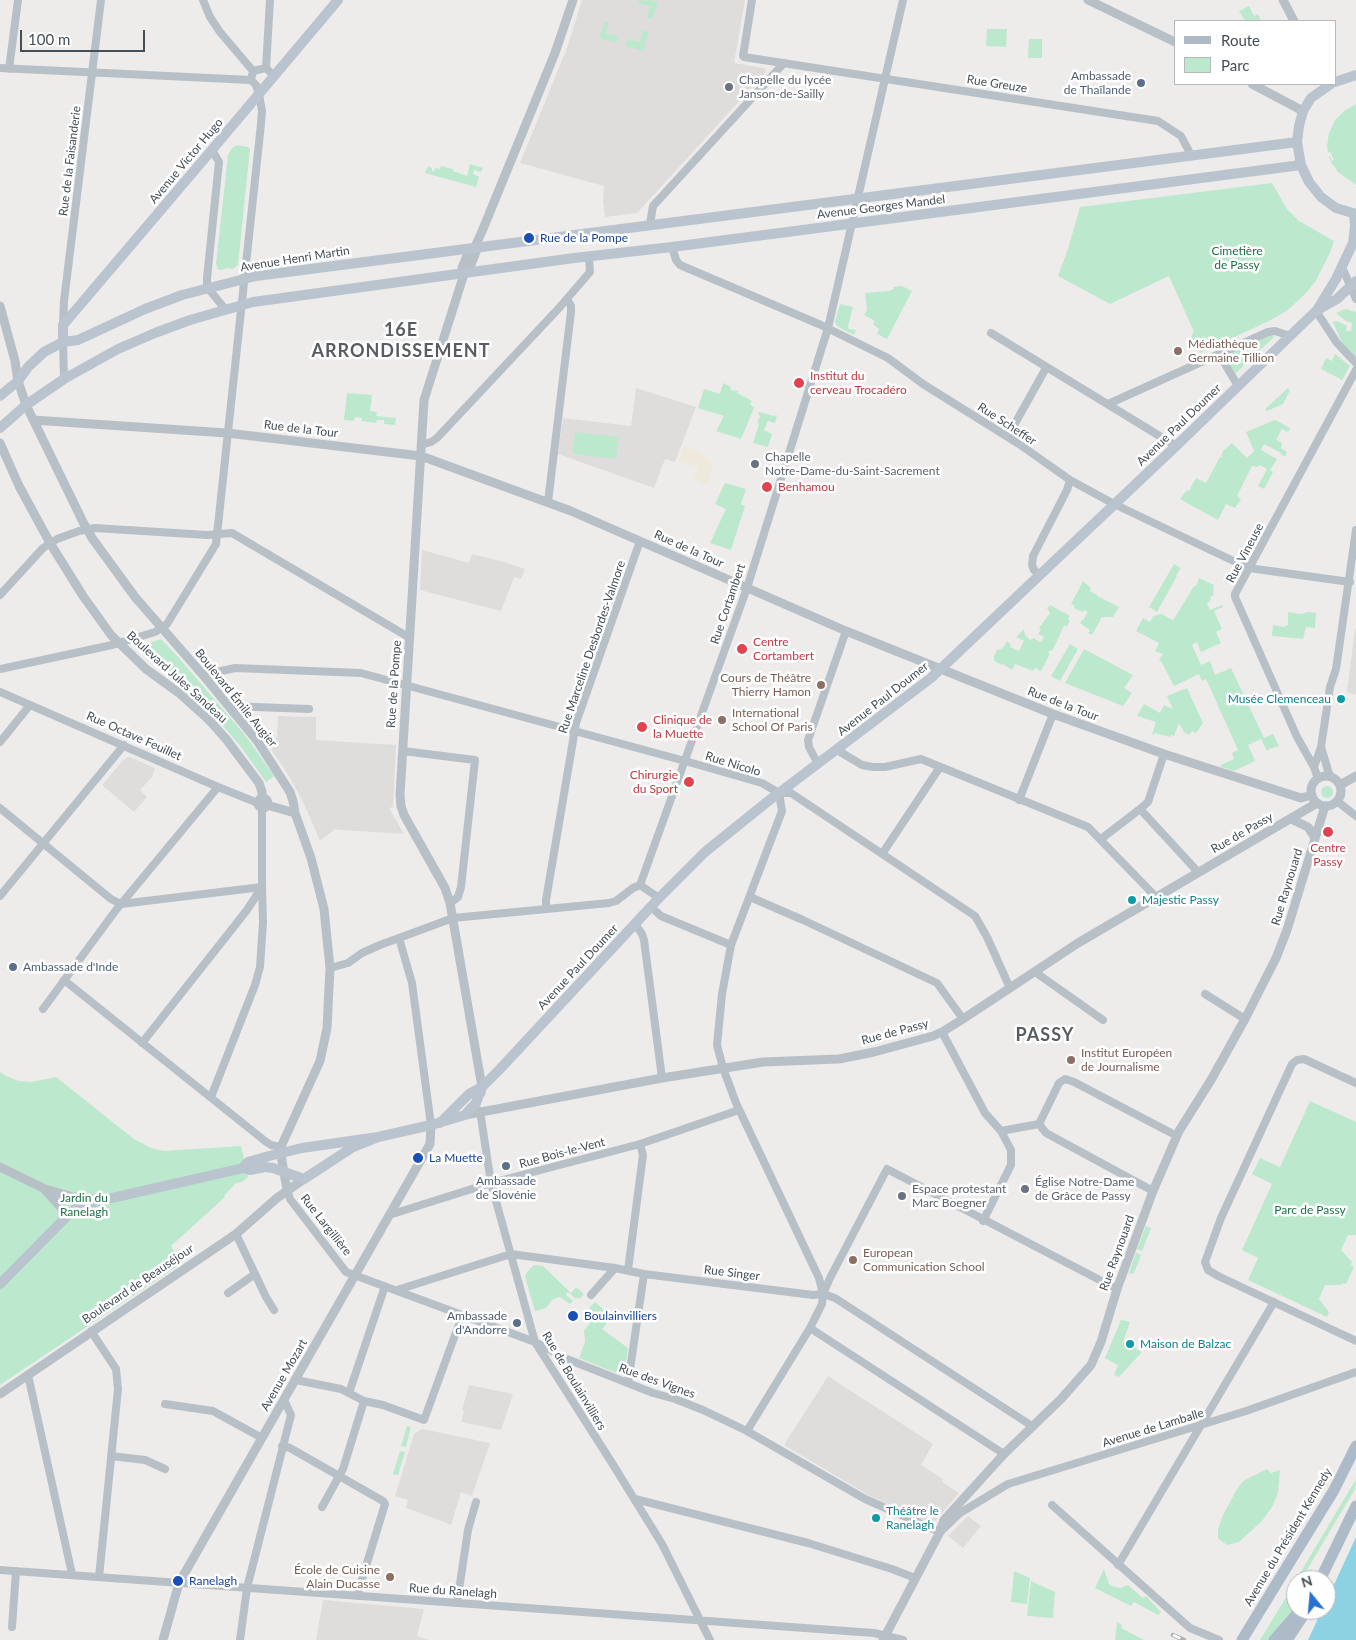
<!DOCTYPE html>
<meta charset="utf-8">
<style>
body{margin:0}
#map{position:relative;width:1356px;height:1640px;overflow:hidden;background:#eeebeb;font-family:Lato,sans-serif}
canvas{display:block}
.legend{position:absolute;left:1174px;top:20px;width:162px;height:65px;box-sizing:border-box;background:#fff;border:1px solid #b5b9bc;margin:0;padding:6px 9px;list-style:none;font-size:15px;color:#454f57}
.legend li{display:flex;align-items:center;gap:10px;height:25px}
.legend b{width:25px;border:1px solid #b5b9bc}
.north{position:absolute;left:1286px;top:1570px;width:50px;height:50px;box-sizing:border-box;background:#fff;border:1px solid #b5b9bc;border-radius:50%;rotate:343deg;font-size:14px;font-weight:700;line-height:20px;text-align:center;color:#454f57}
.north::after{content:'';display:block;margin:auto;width:18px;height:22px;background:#2872cb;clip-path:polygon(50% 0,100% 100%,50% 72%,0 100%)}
.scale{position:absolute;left:20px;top:30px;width:125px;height:22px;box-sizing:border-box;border:2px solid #454f57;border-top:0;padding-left:6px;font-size:15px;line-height:18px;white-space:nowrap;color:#454f57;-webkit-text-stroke:4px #fff;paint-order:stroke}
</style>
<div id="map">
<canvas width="1356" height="1640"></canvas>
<ul class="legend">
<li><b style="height:6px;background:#adbbc8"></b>Route</li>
<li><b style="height:14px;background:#bce9cd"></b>Parc</li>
</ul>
<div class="north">N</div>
<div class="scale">100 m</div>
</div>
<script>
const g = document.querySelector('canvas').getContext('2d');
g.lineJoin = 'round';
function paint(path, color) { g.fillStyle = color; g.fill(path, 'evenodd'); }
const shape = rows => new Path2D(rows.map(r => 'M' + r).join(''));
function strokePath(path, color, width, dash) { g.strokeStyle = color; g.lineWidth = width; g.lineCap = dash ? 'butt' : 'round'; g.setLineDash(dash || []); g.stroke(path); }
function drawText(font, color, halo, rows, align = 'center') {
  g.font = font + ' Lato,sans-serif'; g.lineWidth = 5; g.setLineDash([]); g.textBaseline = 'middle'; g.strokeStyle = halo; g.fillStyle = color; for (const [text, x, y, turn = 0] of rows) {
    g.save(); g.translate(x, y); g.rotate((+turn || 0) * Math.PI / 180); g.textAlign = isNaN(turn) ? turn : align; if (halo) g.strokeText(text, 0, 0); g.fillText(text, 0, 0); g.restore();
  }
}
paint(shape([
 [582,0,745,0,734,63,764,68,766,72,637,213,605,217,603,199,604,186,520,163,567,48],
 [636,388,696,407,675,462,665,459,654,488,558,454,563,418,631,426],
 [422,550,469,563,472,554,504,562,525,569,521,579,514,577,501,611,420,590],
 [1355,629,1356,629,1356,695,1347,692],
 [278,716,316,717,316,740,396,745,393,807,389,808,404,834,342,830,341,829,341,830,335,829,320,841,308,813,298,792,285,770,263,738,277,738],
 [127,757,130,757,155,768,152,777,140,790,147,797,134,812,102,785,124,759,125,760],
 [828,1376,933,1444,921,1465,943,1479,942,1482,959,1493,935,1521,931,1523,870,1496,784,1445],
 [469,1385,513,1394,501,1430,461,1422,464,1411,462,1410],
 [422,1429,490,1443,472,1496,461,1492,451,1525,447,1524,447,1523,406,1508,408,1500,395,1496,414,1434],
 [968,1516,981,1526,963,1548,948,1536],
 [323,1600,424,1609,417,1636,429,1640,316,1640]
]), '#dfdcdc');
paint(shape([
 [639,0,658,1,652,19,648,18,647,16,650,6,638,3],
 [1249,6,1254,16,1258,14,1261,21,1244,21,1244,19,1239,11],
 [605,21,609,23,606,33,618,36,616,43,599,38],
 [987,29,1007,29,1006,47,986,46],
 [643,30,649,32,643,51,625,46,628,39,640,42],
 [1029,39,1042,39,1042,58,1028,58],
 [1356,104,1356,185,1338,172,1331,162,1329,156,1330,156,1332,161,1334,160,1330,152,1328,153,1327,146,1329,133,1335,120,1344,111],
 [237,145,248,147,250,149,238,265,233,269,226,268,225,269,220,270,218,269,216,264,228,155,232,148],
 [470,164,483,168,481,172,474,170,473,174,479,177,476,187,425,173,428,166,432,168,432,171,434,172,435,168,440,169,441,166,453,169,453,171,467,176],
 [1272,183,1287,209,1299,221,1334,241,1330,253,1315,282,1306,293,1288,310,1271,320,1200,353,1191,336,1194,332,1169,276,1110,304,1058,276,1068,249,1080,207],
 [902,286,912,291,887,339,877,334,879,329,873,324,875,321,864,315,867,310,865,293,889,291,894,289,893,287],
 [840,304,853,307,848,326,849,329,856,330,854,335,837,326,835,322],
 [1346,309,1356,312,1356,358,1342,343,1333,322,1337,321,1347,326,1346,331,1351,331,1352,323,1346,321,1336,313],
 [1271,334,1274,337,1236,373,1234,372,1225,356,1225,354],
 [1335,354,1350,366,1342,380,1321,369,1326,358,1332,361],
 [723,383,731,387,730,390,738,391,737,393,752,401,750,404,754,408,741,439,716,431,724,416,698,408,704,389,720,394],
 [1288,388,1290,390,1283,404,1267,411,1265,409],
 [347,393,372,395,370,411,377,412,376,416,396,418,395,425,384,424,384,420,377,420,376,423,362,421,362,418,355,417,354,421,344,420],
 [759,412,774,416,777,415,775,423,768,421,764,430,772,434,768,447,753,443,759,424,757,423,760,416,758,414],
 [1275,420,1290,428,1288,432,1282,429,1276,440,1282,443,1281,448,1287,452,1285,457,1281,454,1281,453,1264,444,1261,450,1277,459,1270,470,1273,472,1264,489,1258,486,1267,469,1260,465,1258,467,1252,466,1237,496,1241,499,1235,508,1226,504,1218,520,1180,499,1187,490,1189,491,1196,478,1206,483,1220,457,1223,457,1221,456,1223,451,1232,443,1247,458,1254,451,1246,432],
 [575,432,619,437,616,459,573,454],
 [725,483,746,489,741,504,745,506,731,550,710,543,726,509,715,504],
 [1174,564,1181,568,1176,575,1177,576,1157,612,1149,607],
 [1199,578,1214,585,1213,596,1211,596,1210,601,1207,603,1210,610,1222,605,1223,607,1214,611,1222,629,1216,632,1221,643,1201,652,1197,642,1192,645,1201,665,1210,661,1215,675,1231,668,1264,738,1273,734,1279,746,1269,749,1267,751,1261,739,1248,745,1255,761,1234,771,1221,767,1221,765,1234,759,1232,753,1238,750,1206,679,1202,681,1199,674,1174,686,1161,661,1159,660,1163,654,1155,651,1159,643,1136,631,1143,618,1150,622,1153,616,1162,614,1172,620,1174,619,1194,586,1196,586],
 [1083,581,1091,588,1090,591,1097,595,1097,596,1119,607,1113,617,1102,617,1092,635,1088,633,1090,630,1080,623,1082,620,1083,620,1088,612,1084,610,1083,612,1078,610,1074,608,1075,606,1071,604],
 [1050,605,1070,616,1068,620,1070,621,1067,626,1064,626,1052,651,1050,650,1048,653,1050,654,1041,671,1035,668,1033,671,1015,664,1012,670,1003,664,1002,665,994,661,994,656,997,650,1003,648,1007,641,1011,645,1010,647,1019,651,1024,641,1016,637,1024,629,1025,635,1030,640,1034,638,1039,642,1042,641,1044,637,1038,634,1041,630,1039,628,1050,613,1047,608],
 [1288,612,1300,614,1309,612,1316,613,1315,628,1306,627,1303,639,1272,636,1273,625,1284,627,1288,625],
 [161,639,178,657,245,735,274,776,266,782,241,747,212,713,191,694,136,648],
 [1070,644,1078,649,1060,681,1051,676],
 [1084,649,1133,675,1124,688,1132,693,1123,706,1065,683],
 [1187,688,1203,723,1196,733,1192,731,1189,735,1184,732,1179,723,1174,736,1171,735,1170,737,1155,733,1154,735,1152,734,1156,722,1137,716,1144,704,1160,713,1164,705,1173,709,1167,696],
 '1321 792a6 6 0 1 1 12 0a6 6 0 1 1-12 0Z',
 [0,1072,6,1076,19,1081,31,1082,56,1077,134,1139,151,1148,164,1151,241,1146,248,1177,242,1182,236,1183,224,1196,225,1197,171,1246,182,1263,0,1385],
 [1310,1101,1356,1122,1356,1235,1348,1235,1341,1250,1352,1262,1351,1265,1354,1267,1346,1284,1343,1283,1341,1285,1325,1285,1319,1299,1329,1312,1327,1317,1248,1280,1258,1258,1242,1250,1272,1184,1252,1174,1260,1158,1280,1167],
 [1146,1226,1151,1228,1142,1251,1137,1249],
 [1136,1253,1141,1255,1134,1273,1132,1274,1129,1273],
 [534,1265,543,1266,571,1293,576,1287,584,1294,579,1299,577,1297,576,1299,568,1292,566,1295,573,1301,570,1304,560,1297,556,1298,552,1300,546,1308,535,1311,525,1277,527,1272],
 [595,1302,612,1317,602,1329,628,1348,624,1376,579,1358,585,1342,584,1330,589,1325,589,1318,592,1315,597,1320,600,1317,589,1308],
 [1121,1320,1130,1322,1123,1342,1142,1352,1119,1377,1114,1375,1118,1365,1105,1358],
 [407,1426,411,1427,406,1447,401,1446],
 [400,1451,405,1452,398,1475,393,1474],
 [1267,1469,1271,1473,1280,1470,1278,1493,1272,1507,1262,1521,1239,1542,1228,1545,1224,1543,1218,1538,1218,1529,1223,1515,1237,1489,1243,1481],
 [1356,1479,1355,1489,1301,1580,1296,1580],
 [1104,1569,1109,1584,1112,1586,1121,1588,1128,1585,1143,1598,1146,1596,1161,1612,1158,1615,1134,1602,1131,1606,1095,1588],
 [1014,1571,1030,1578,1027,1604,1011,1602],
 [1031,1581,1055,1592,1053,1618,1027,1616],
 [1296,1581,1296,1606,1269,1640,1260,1640],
 [1117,1622,1122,1625,1121,1628,1144,1640,1115,1640]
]), '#bce9cd');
paint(shape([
 [684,446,703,453,702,457,714,462,707,486,696,480,694,476,698,470,698,467,678,461]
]), '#efe9dc');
paint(shape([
 [1356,1537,1356,1640,1308,1640,1322,1610,1326,1610,1326,1602]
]), '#8dd2e3');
strokePath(shape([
 [203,0,210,17,220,32,253,71],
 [752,0,743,56,744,57,1158,121,1181,136,1191,155],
 [0,68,251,80],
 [266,68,270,0],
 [9,69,18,0],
 [212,150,219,162,207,278,207,287,225,309],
 [650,224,653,206,784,63],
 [672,247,676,260,680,265,821,325,888,358,923,384,1019,444,1070,480,1114,504,1244,566,1256,569,1350,582],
 [1342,267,1356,299],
 [1316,311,1337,343,1356,363],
 [63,325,64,301,101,0],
 [991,333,1176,446],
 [63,342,64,379],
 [1219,354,1238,386],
 [1108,404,1268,332,1275,331,1290,336],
 [1008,436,1046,368],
 [421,445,431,442,437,438,559,308,590,272,589,257],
 [548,502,571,312,571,306,567,299],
 [1039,575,1034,570,1032,565,1033,556,1067,490,1070,480],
 [0,595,43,548,57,539,79,531,95,528,207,535,232,533,410,638],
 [0,669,112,645,155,632,167,624,216,544,261,124,262,111,259,94,256,85,251,80,253,71,266,68,274,76],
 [203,675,235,668,361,673,685,761,762,783,779,793,791,793,975,916,987,937,1010,988],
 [0,692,218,787,258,803],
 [229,706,309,709],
 [0,742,30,705],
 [1321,747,1330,777],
 [837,750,862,765,873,767,885,767,921,759,1088,827,1156,897],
 [403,751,475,760,461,887,458,897,450,903],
 [1164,754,1148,802,1140,809,1198,872],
 [818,764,809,747,808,740,846,631],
 [1314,767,1321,747,1330,687,1336,669,1356,530],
 [1318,779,1314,767,1297,737,1235,597,1235,594,1356,370],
 [779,793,782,811,731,945,722,994,717,1045,723,1068,736,1103,819,1278,823,1294],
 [1019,800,1053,714],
 [1337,801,1356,816],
 [0,808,111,899,121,904,262,887],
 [1101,839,1140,809],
 [882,854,940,767],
 [640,885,747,588,828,328,903,0],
 [0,896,124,745],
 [750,897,803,920,937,983,963,1019],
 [651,907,661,916,731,945],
 [546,909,546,900,576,723,640,541],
 [635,924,642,934,644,940,662,1078],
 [399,938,412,983,431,1125],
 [330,968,348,963,362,953,380,945,453,918,609,903,616,901,633,888,640,885,659,898],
 [1035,972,1103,1020],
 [64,980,265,1141,271,1145,280,1147],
 [1205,994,1245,1019],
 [43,1009,116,910,218,787],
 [942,1032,985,1113,1001,1131,1011,1150,1011,1165,983,1221],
 [142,1043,247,910,262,887],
 [1356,1083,1304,1059,1297,1060,1292,1064,1221,1218,1205,1262,1208,1270,1218,1276,1356,1341],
 [211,1097,255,985,260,967,263,922,262,887,262,808],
 [480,1111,491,1183,535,1342,612,1463,662,1544,710,1640],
 [1039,1124,1046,1133,1153,1191],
 [1001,1131,1039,1124,1059,1083,1065,1079,1074,1082,1177,1136],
 [287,1190,290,1199,346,1272,535,1342,567,1359,653,1393,675,1399,703,1410,747,1431,865,1499,940,1532,960,1513,1008,1484,1246,1411,1356,1372],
 [389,1215,491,1183,640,1144,739,1110],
 [236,1234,266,1297,274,1310],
 [628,1270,643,1155,640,1144],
 [397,1290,511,1254,615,1268,644,1274,813,1295,823,1294,835,1298,1032,1426],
 [228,1293,255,1274],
 [591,1295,615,1268],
 [810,1328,1004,1454],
 [91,1331,116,1369,118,1389,99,1577],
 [28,1375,72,1574],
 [296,1380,341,1389,364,1401,383,1405,424,1420,462,1316],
 [628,1383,644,1274],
 [349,1393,385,1286],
 [165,1404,213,1411,262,1438],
 [747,1431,810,1328,822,1304,823,1294,830,1278,887,1169,1117,1289],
 [282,1446,290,1448,383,1501,385,1504,357,1596],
 [111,1456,145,1460,165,1469],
 [635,1499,808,1543,892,1569,915,1578],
 [1052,1505,1190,1628,1219,1640],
 [322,1507,343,1469,364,1401],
 [1118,1565,1274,1302],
 [0,1570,874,1633,903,1640],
 [457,1603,468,1530,476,1502],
 [12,1627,16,1571],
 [240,1640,247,1588,291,1415,284,1400]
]), '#b8c0c7', 8);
strokePath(shape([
 [1088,0,1175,42],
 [1283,0,1294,21],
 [1252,84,1303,111],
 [475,247,476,252,470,267,464,274,424,400,400,795,401,806,404,815,445,888,450,903,482,1087,481,1093],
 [464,274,462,268,468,253,475,247,483,229,555,53,573,0],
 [0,306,15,361,18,381,26,405,83,522,92,538,135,597,203,675,258,742,290,792,293,801,295,813,311,858,324,909,330,968,327,1028,320,1061,280,1149,287,1190],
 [33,420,227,433,421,456,571,511,846,631,1053,714,1164,754,1301,798,1312,795],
 [0,443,19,486,50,543,83,596,111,635,146,669,179,693,209,720,226,739,259,783,262,792,262,798],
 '1311 791a15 15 0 1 1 30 0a15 15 0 1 1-30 0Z',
 [1340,785,1356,776],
 '258 803a5 5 0 1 1 10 0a5 5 0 1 1-10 0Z',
 [267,805,295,813],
 [1291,819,1308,827,1315,838],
 [465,1115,662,1078,763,1062,839,1059,874,1052,933,1036,942,1032,963,1019,1078,943,1317,803],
 [0,1167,45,1189,73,1197,89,1198,99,1200],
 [45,1190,68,1215],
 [0,1394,236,1234,277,1198,304,1179],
 [163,1640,179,1583,430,1144,431,1125],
 [883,1640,940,1532,944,1520,1004,1454,1061,1399,1091,1365,1101,1342,1117,1289,1153,1191,1179,1131,1211,1080,1245,1019,1276,958,1287,930,1325,806]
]), '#b8c0c7', 9);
strokePath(shape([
 [1335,82,1356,75],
 [1331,84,1311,98,1303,111,1299,126,1297,142,1301,165,1309,182,1321,197,1336,208,1356,214],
 [1317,310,1336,279,1353,243,1355,226,1354,214],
 [63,342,63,325,205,158,338,0],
 [0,396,18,381,28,367,44,352,63,342,78,340,145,309,182,295,256,276,1297,142],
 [0,428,26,405,64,379,118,349,155,333,190,320,253,302,574,258,672,247,1301,165],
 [440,1123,469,1094,482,1087,500,1069,659,898,705,852,767,802,931,678,1176,446,1290,336,1316,311,1337,299,1356,281],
 [243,1168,248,1162,269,1156,302,1148,378,1137,431,1125,465,1115,476,1103,482,1087],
 [0,1284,68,1215,76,1208,85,1204,243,1168,250,1170,265,1167,273,1168,304,1179,353,1147,378,1137]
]), '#bac4ce', 10);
strokePath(shape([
 [1320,1580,1356,1506],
 [1242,1640,1334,1490,1356,1446],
 [1274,1640,1300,1610],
 [1287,1640,1303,1616]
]), '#adbbc8', 11);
const rail = shape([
 [1173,1635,1184,1640]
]);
strokePath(rail, '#aeb1b5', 4.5);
strokePath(rail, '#fff', 2.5, [8]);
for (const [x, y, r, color] of [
 [1141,83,5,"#5c6f8a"],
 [729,87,5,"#6b7280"],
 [529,238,6,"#1a4fb4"],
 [1178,351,5,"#8d6e63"],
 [799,383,6,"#e0444e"],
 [755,464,5,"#6b7280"],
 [767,487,6,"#e0444e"],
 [742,649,6,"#e0444e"],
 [821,685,5,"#8d6e63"],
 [1341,699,5,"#0f9aa8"],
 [722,720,5,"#8d6e63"],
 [642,727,6,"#e0444e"],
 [689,782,6,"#e0444e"],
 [1328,832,6,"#e0444e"],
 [1132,900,5,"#0f9aa8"],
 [13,967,5,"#5c6f8a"],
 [1071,1060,5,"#8d6e63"],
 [418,1158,6,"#1a4fb4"],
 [506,1166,5,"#5c6f8a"],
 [1025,1189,5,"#6b7280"],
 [902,1196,5,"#6b7280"],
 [853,1260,5,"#8d6e63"],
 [573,1316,6,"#1a4fb4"],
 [517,1323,5,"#5c6f8a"],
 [1130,1344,5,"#0f9aa8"],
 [876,1518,5,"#0f9aa8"],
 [390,1577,5,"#8d6e63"],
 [178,1581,6,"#1a4fb4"]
]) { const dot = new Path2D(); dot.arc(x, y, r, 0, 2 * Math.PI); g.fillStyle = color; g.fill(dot); strokePath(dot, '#fff', 2); }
drawText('12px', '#4e5e75', '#fff', [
 ["Ambassade",1131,76],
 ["de Thaïlande",1131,90],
 ["Ambassade d'Inde",23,967,"left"],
 ["Ambassade",506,1181,"center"],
 ["de Slovénie",506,1195,"center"],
 ["Ambassade",507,1316],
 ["d'Andorre",507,1330]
], 'right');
drawText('12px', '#5b616d', '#fff', [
 ["Chapelle du lycée",739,80],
 ["Janson-de-Sailly",739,94],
 ["Chapelle",765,457],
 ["Notre-Dame-du-Saint-Sacrement",765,471],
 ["Église Notre-Dame",1035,1182],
 ["de Grâce de Passy",1035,1196],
 ["Espace protestant",912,1189],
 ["Marc Boegner",912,1203]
], 'left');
drawText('12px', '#454f57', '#fff', [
 ["Rue Greuze",997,84,9],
 ["Rue de la Faisanderie",70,161,-83],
 ["Avenue Victor Hugo",186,161,-50],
 ["Avenue Georges Mandel",881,207,-7],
 ["Avenue Henri Martin",295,259,-9],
 ["Rue Scheffer",1007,424,33],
 ["Avenue Paul Doumer",1179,425,-44],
 ["Rue de la Tour",301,429,7],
 ["Rue de la Tour",689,549,24],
 ["Rue Vineuse",1245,553,-62],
 ["Rue Cortambert",728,604,-71],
 ["Rue Marceline Desbordes-Valmore",592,647,-71],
 ["Boulevard Jules Sandeau",177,677,42],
 ["Rue de la Pompe",394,684,-86],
 ["Boulevard Émile Augier",236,698,51],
 ["Avenue Paul Doumer",883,699,-38],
 ["Rue de la Tour",1063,704,21],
 ["Rue Octave Feuillet",134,736,24],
 ["Rue Nicolo",733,764,17],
 ["Rue de Passy",1242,833,-30],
 ["Rue Raynouard",1287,887,-73],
 ["Avenue Paul Doumer",578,967,-47],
 ["Rue de Passy",895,1032,-15],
 ["Rue Bois-le-Vent",562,1153,-15],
 ["Rue Largillière",326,1225,52],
 ["Rue Raynouard",1117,1253,-70],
 ["Rue Singer",732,1273,7],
 ["Boulevard de Beauséjour",138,1284,-34],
 ["Avenue Mozart",284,1375,-60],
 ["Rue de Boulainvilliers",574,1381,59],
 ["Rue des Vignes",657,1381,20],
 ["Avenue de Lamballe",1153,1428,-17],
 ["Avenue du Président Kennedy",1288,1537,-59],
 ["Rue du Ranelagh",453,1591,4]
]);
drawText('12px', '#164399', '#fff', [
 ["Rue de la Pompe",540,238],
 ["La Muette",429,1158],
 ["Boulainvilliers",584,1316],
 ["Ranelagh",189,1581]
], 'left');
drawText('12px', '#1e7046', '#fff', [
 ["Cimetière",1237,251],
 ["de Passy",1237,265],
 ["Jardin du",84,1198],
 ["Ranelagh",84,1212],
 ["Parc de Passy",1310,1210]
]);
drawText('12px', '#785e54', '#fff', [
 ["Médiathèque",1188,344],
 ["Germaine Tillion",1188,358],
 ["Cours de Théâtre",811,678,"right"],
 ["Thierry Hamon",811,692,"right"],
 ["International",732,713],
 ["School Of Paris",732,727],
 ["Institut Européen",1081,1053],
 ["de Journalisme",1081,1067],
 ["European",863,1253],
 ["Communication School",863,1267],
 ["École de Cuisine",380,1570,"right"],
 ["Alain Ducasse",380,1584,"right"]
], 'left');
drawText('12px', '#be3a42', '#fff', [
 ["Institut du",810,376],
 ["cerveau Trocadéro",810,390],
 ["Benhamou",778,487],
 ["Centre",753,642],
 ["Cortambert",753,656],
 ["Clinique de",653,720],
 ["la Muette",653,734],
 ["Chirurgie",678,775,"right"],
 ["du Sport",678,789,"right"],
 ["Centre",1328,848,"center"],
 ["Passy",1328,862,"center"]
], 'left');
drawText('12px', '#0d838f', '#fff', [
 ["Musée Clemenceau",1331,699,"right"],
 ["Majestic Passy",1142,900],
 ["Maison de Balzac",1140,1344],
 ["Théâtre le",886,1511],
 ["Ranelagh",886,1525]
], 'left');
g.letterSpacing = '1px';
drawText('bold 18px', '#595c60', '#fff', [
 ["16E",401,330],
 ["ARRONDISSEMENT",401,351],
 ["PASSY",1045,1035]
]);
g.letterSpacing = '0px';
</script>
